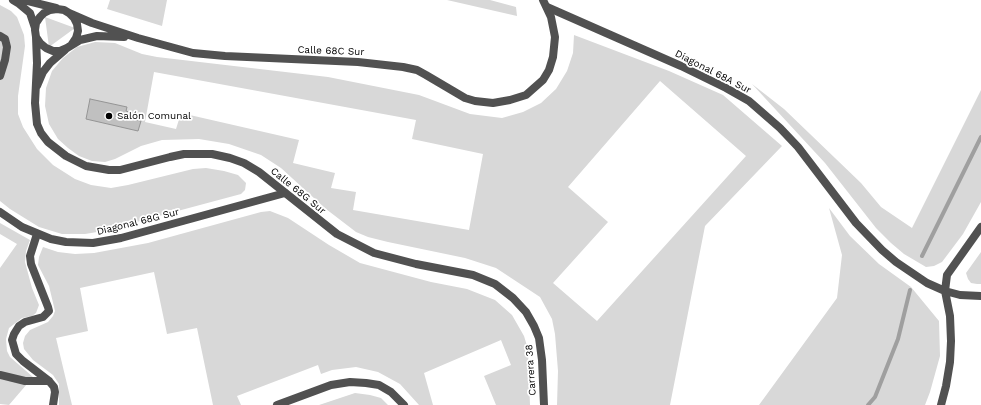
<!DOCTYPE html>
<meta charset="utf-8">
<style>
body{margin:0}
canvas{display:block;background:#fff}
</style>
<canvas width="981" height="405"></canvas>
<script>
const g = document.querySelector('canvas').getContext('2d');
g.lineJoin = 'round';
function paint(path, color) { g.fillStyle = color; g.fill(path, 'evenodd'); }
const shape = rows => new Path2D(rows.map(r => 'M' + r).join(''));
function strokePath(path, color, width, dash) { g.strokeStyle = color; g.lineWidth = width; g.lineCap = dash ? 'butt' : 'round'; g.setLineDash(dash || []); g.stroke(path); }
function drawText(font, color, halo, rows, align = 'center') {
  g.font = font + ' "Work Sans",sans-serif'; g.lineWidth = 3.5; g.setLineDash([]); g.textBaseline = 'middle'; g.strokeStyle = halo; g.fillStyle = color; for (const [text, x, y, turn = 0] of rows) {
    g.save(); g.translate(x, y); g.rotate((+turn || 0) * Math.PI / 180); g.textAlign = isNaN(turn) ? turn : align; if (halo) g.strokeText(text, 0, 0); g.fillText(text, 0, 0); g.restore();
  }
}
paint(shape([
 [110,0,167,0,162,26,107,9],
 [447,0,490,0,516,7,517,16],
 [0,5,11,11,17,17,24,35,25,46,18,96,18,114,23,127,37,149,53,165,75,179,91,185,111,188,128,185,193,169,206,168,224,171,238,175,246,183,245,190,241,194,103,231,85,234,62,234,39,227,10,209,0,201],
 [45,17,75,28,49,47],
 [574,35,669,71,723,95,782,146,705,226,670,405,557,405,558,371,555,334,552,319,540,297,496,268,465,258,388,242,368,237,356,232,326,209,281,168,261,155,229,144,199,139,162,140,141,146,115,159,105,162,92,161,79,156,68,148,58,139,49,124,45,106,46,88,52,71,63,58,77,47,95,42,115,43,142,54,157,57,328,77,419,95,470,114,502,118,523,112,541,103,556,89,567,71,573,53],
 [154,72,416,120,412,139,483,154,469,230,353,210,356,192,331,188,335,173,293,163,299,140,181,113,176,129,145,122],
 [660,81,746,156,597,321,553,283,608,222,568,187],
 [752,84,784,109,861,183,881,207,912,228,981,90,981,202,963,234,942,262,934,266,926,267,904,254,891,243,876,228,825,163],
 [829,208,850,236,879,264,911,287,939,321,940,356,930,392,925,405,759,405,837,298,842,255],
 [270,211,288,218,329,245,360,263,431,282,467,289,495,300,512,315,524,336,528,349,530,405,496,405,484,376,511,365,501,340,424,373,433,405,419,405,400,384,378,372,356,367,332,370,321,374,318,365,237,396,241,405,213,405,197,328,167,334,154,272,80,288,88,331,56,338,72,405,59,405,59,384,53,375,33,360,24,349,23,343,25,336,30,330,48,322,53,316,55,311,49,286,38,265,39,257,43,247,58,252,75,254,94,253,148,243,261,212],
 [0,223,30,240,26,251,25,262,32,288,39,305,36,313,32,316,22,318,9,328,6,339,7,351,10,357,33,377,9,405,0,404,0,268,17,244,0,234],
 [981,252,981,284,977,284,971,283,968,279,966,273],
 [355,393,370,395,381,398,388,405,319,405]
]), '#d8d8d8');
strokePath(shape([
 [922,256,981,137],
 [868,405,875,397,898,339,910,290]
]), '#9f9f9f', 4);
const building = shape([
 [90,99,127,107,126,111,132,113,130,119,141,121,138,131,86,119,90,99]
]);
paint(building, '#c0c0c0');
strokePath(building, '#959595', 1);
strokePath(shape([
 [547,7,681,66,726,88,749,101,780,128,798,147,856,223,882,250,896,262,927,283,945,291,960,295,981,296],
 [0,36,5,39,7,47,5,60,0,76],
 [0,212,22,227,51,239,66,242,93,243,121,238,285,193],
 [37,234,30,256,31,264,48,307,49,311,43,317,25,322,19,326,14,334,12,340,16,354,23,361,49,381,54,387,55,392,53,405],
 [0,375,25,381,49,381],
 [941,405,946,386,950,362,951,341,950,316,945,291,947,275,981,227]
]), '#515151', 8);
strokePath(shape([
 [13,0,18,3,30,13,35,28],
 [24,0,56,8],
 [69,13,92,23,138,38,193,53,225,56,358,62,403,67,417,70,426,75,465,98,475,101,493,103,510,100,526,95,543,80,549,70,553,57,555,37,551,17,543,0],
 [36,37,37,63,35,103,37,124,41,133,48,142,66,156,86,166,109,170,120,170,170,157,184,154,212,154,230,158,244,163,259,172,337,234,374,253,416,264,473,275,495,284,513,298,526,312,534,326,539,338,542,360,544,405],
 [72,44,76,38,78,31,77,24,74,18,69,13,64,10,57,9,50,10,44,13,40,17,36,23,35,30,36,37,40,43,46,48,53,51,60,51,67,48,80,40,97,36,124,37],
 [37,86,43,72,50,63,65,50],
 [277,405,331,385,350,382,366,383,379,385,391,392,404,405]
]), '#515151', 8);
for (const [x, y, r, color] of [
 [109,116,4,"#000"]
]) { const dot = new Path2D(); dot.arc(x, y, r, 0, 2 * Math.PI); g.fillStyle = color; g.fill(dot); strokePath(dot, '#fff', 1.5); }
drawText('10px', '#000', '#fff', [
 ["Calle 68C Sur",331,51,2],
 ["Diagonal 68A Sur",713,72,27],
 ["Calle 68G Sur",298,191,39],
 ["Diagonal 68G Sur",138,222,-14],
 ["Carrera 38",531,370,-94]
]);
drawText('10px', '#000', '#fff', [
 ["Salón Comunal",117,116]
], 'left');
</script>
